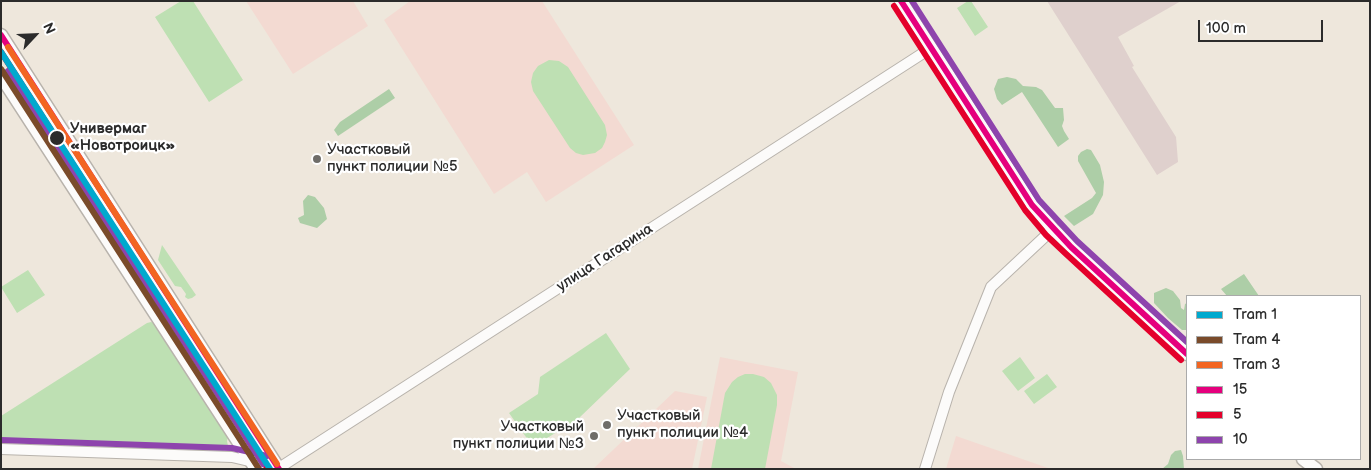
<!DOCTYPE html>
<meta charset="utf-8">
<style>
body{margin:0}
#map{position:relative;width:1371px;height:470px;overflow:hidden;background:#eee7dc;font-family:"Balsamiq Sans",sans-serif}
canvas{display:block}
.frame{position:absolute;inset:0;border:2px solid #2b2b2b;pointer-events:none}
.legend{position:absolute;left:1186px;top:295px;width:175px;height:165px;box-sizing:border-box;background:#fff;border:1px solid #aaa;margin:0;padding:6px 9px;list-style:none;font-size:15px;color:#2b2b2b}
.legend li{display:flex;align-items:center;gap:10px;height:25px}
.legend b{width:25px;border:1px solid #aaa}
.north{position:absolute;left:10px;top:10px;width:50px;height:50px;-webkit-text-stroke:4px #fff;paint-order:stroke;rotate:65deg;font-size:14px;font-weight:700;line-height:20px;text-align:center;color:#2b2b2b}
.north::after{content:'';display:block;margin:auto;width:18px;height:22px;background:#2b2b2b;clip-path:polygon(50% 0,100% 100%,50% 72%,0 100%)}
.scale{position:absolute;left:1198px;top:20px;width:125px;height:22px;box-sizing:border-box;border:2px solid #2b2b2b;border-top:0;padding-left:6px;font-size:15px;line-height:18px;white-space:nowrap;color:#2b2b2b;-webkit-text-stroke:4px #fff;paint-order:stroke}
</style>
<div id="map">
<canvas width="1371" height="470"></canvas>
<div class="frame"></div>
<ul class="legend">
<li><b style="height:6px;background:#00a9ce"></b>Tram 1</li>
<li><b style="height:6px;background:#7a4b2a"></b>Tram 4</li>
<li><b style="height:6px;background:#f26522"></b>Tram 3</li>
<li><b style="height:6px;background:#e5007d"></b>15</li>
<li><b style="height:6px;background:#e4002b"></b>5</li>
<li><b style="height:6px;background:#8e44ad"></b>10</li>
</ul>
<div class="north">N</div>
<div class="scale">100 m</div>
</div>
<script>
const g = document.querySelector('canvas').getContext('2d');
g.lineJoin = 'round';
function paint(path, color) { g.fillStyle = color; g.fill(path, 'evenodd'); }
const shape = rows => new Path2D(rows.map(r => 'M' + r).join(''));
function strokePath(path, color, width, dash) { g.strokeStyle = color; g.lineWidth = width; g.lineCap = dash ? 'butt' : 'round'; g.setLineDash(dash || []); g.stroke(path); }
function drawText(font, color, halo, rows, align = 'center') {
  g.font = font + ' "Balsamiq Sans",sans-serif'; g.lineWidth = 4.5; g.setLineDash([]); g.textBaseline = 'middle'; g.strokeStyle = halo; g.fillStyle = color; for (const [text, x, y, turn = 0] of rows) {
    g.save(); g.translate(x, y); g.rotate((+turn || 0) * Math.PI / 180); g.textAlign = isNaN(turn) ? turn : align; if (halo) g.strokeText(text, 0, 0); g.fillText(text, 0, 0); g.restore();
  }
}
paint(shape([
 [246,1,353,1,368,26,293,74],
 [410,1,542,1,634,145,546,202,527,172,494,194,384,20],
 [720,357,798,372,781,461,796,469,698,469],
 [675,391,707,397,692,469,593,469],
 [956,436,1051,469,946,469]
]), '#f3dad2');
paint(shape([
 [1047,1,1181,1,1118,37,1134,66,1132,67,1176,137,1178,162,1157,175]
]), '#dfd0cd');
paint(shape([
 [181,1,193,1,243,80,209,102,155,17],
 [968,1,971,1,988,27,975,36,957,8],
 [549,60,559,61,568,67,605,125,607,135,605,142,602,148,595,153,583,155,576,153,570,148,533,91,531,82,533,73,538,66],
 [162,245,196,295,192,298,188,299,185,297,186,294,181,287,175,286,158,260],
 [28,270,45,295,17,313,1,287],
 [151,322,156,323,228,436,227,441,228,446,226,449,223,451,1,443,1,416,147,323],
 [606,333,630,369,579,418,533,447,509,413,538,394,540,377],
 [1020,357,1035,378,1018,391,1002,371],
 [745,374,753,374,764,377,771,383,777,395,777,405,765,469,711,469,725,393,732,382,738,377],
 [1047,374,1057,387,1034,404,1024,391]
]), '#bee0b3');
paint(shape([
 [1007,77,1016,79,1023,86,1036,87,1042,90,1055,108,1063,108,1064,120,1062,126,1064,131,1069,139,1058,147,1022,92,1002,105,997,99,994,89,998,79],
 [389,89,395,98,338,136,334,130,340,122],
 [1087,149,1091,150,1100,165,1104,182,1103,195,1093,214,1074,226,1064,216,1092,198,1096,193,1078,161,1078,156,1081,152],
 [308,195,315,197,324,208,327,219,317,228,300,223,298,218,304,215,303,201],
 [1244,274,1259,296,1227,296,1221,289],
 [1166,288,1173,291,1180,300,1181,308,1184,310,1185,304,1187,303,1187,330,1182,330,1168,318,1154,303,1154,293],
 [1181,450,1183,456,1184,469,1162,469,1168,464,1171,455,1175,451]
]), '#adcea7');
const minor = shape([
 [1,449,232,457,279,468,931,48],
 [925,469,949,392,991,287,1053,229]
]);
const major = shape([
 [901,1,1032,205,1053,229,1071,247,1187,354],
 [1,35,279,469],
 [1,76,256,469],
 [1303,459,1316,469]
]);
strokePath(minor, '#b8b3ac', 12);
strokePath(major, '#b8b3ac', 15);
strokePath(minor, '#fcfbfa', 10);
strokePath(major, '#fcfbfa', 12);
strokePath(shape([
 [901,1,1032,205,1071,247,1187,354],
 [1,35,279,469]
]), '#e5007d', 6);
strokePath(shape([
 [894,6,1025,210,1046,235,1065,253,1181,360],
 [1,52,268,469]
]), '#e4002b', 6);
strokePath(shape([
 [912,1,1039,200,1077,241,1187,342],
 [8,71,263,464],
 [1,440,232,448,267,456]
]), '#8e44ad', 6);
strokePath(shape([
 [1,52,270,469]
]), '#00a9ce', 6);
strokePath(shape([
 [1,69,259,469]
]), '#7a4b2a', 6);
strokePath(shape([
 [8,47,277,464]
]), '#f26522', 6);
for (const [x, y, r, color] of [
 [57,138,8,"#2b2b2b"],
 [317,159,5,"#6f6d69"],
 [607,425,5,"#6f6d69"],
 [594,436,5,"#6f6d69"]
]) { const dot = new Path2D(); dot.arc(x, y, r, 0, 2 * Math.PI); g.fillStyle = color; g.fill(dot); strokePath(dot, '#fff', 2); }
drawText('bold 15px', '#2b2b2b', '#fff', [
 ["Универмаг",70,129],
 ["«Новотроицк»",70,146]
], 'left');
drawText('15px', '#2b2b2b', '#fff', [
 ["Участковый",327,150],
 ["пункт полиции №5",327,167],
 ["Участковый",617,416],
 ["пункт полиции №4",617,433],
 ["Участковый",584,427,"right"],
 ["пункт полиции №3",584,444,"right"]
], 'left');
drawText('15px', '#2b2b2b', '#fff', [
 ["улица Гагарина",605,258,-33]
]);
</script>
